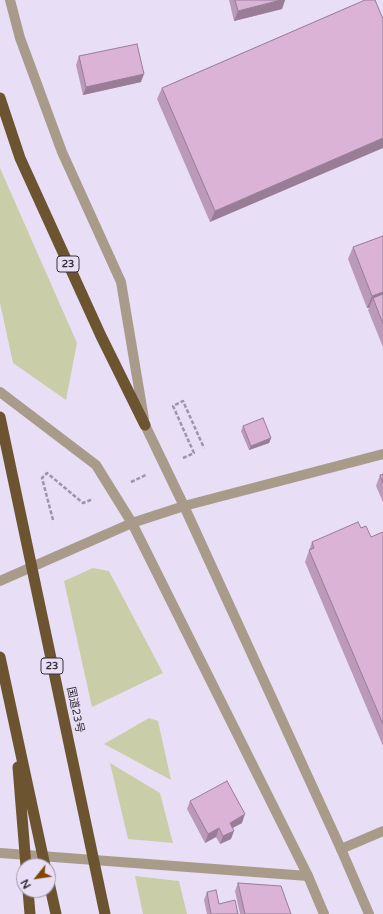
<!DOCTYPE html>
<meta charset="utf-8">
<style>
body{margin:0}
#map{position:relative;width:383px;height:914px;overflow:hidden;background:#e8def6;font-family:"Varela Round",sans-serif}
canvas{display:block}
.north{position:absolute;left:16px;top:858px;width:40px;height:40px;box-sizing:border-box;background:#e8def6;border:1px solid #a098aa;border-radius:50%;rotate:240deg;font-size:11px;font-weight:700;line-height:16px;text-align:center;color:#343039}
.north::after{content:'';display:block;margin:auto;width:14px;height:18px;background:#824600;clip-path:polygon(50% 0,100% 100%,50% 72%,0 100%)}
</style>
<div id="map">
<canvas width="383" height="914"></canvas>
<div class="north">N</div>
</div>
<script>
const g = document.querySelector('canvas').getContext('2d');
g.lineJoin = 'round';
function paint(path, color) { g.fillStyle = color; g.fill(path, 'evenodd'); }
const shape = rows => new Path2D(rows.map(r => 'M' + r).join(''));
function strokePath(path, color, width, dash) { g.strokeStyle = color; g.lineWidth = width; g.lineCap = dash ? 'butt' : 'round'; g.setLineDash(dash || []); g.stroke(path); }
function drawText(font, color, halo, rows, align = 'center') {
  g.font = font + ' "Varela Round","Noto Sans JP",sans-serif'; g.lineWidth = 3; g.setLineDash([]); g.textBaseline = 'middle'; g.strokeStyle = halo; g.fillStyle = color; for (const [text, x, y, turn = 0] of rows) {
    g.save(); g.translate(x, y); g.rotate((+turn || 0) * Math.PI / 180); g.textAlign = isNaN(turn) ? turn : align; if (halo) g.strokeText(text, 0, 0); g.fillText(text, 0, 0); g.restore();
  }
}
paint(shape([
 [0,168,77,343,66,400,13,363,0,303],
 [93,568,109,571,163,673,92,707,64,581],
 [149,718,158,721,171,780,104,744],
 [110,763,160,793,173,843,128,839],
 [135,876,179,881,187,914,143,914]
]), '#cacea8');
strokePath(shape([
 [183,458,194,453,173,406,183,401,204,448],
 [131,482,146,475],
 [53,520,42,478,47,473,83,503,93,499]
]), '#9d96a7', 2.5, [4, 2]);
strokePath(shape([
 [10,0,20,38,62,152,121,282,144,419],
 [0,581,132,523,184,506,383,454],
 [341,849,383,831],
 [0,853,308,876]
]), '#a89b89', 10);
strokePath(shape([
 [0,392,96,465,132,523,308,876,324,914],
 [145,425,184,506,341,849,369,914]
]), '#a89b89', 10);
strokePath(shape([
 [0,98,20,158,101,336,145,425],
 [0,417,105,914],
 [0,657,45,866],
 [18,767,26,866],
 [48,878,56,914],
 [28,890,30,914]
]), '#6c5430', 11);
paint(shape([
 [229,0,285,0,282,9,234,21],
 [365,0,210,222,157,99,162,88],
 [79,56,141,82,83,95,76,65],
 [383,236,383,347,368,310,369,308,367,308,348,259,353,247],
 [243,426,271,438,269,443,249,450,241,431],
 [383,474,383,502,376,486,380,475],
 [361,528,371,537,383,532,383,746,305,562,312,542],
 [190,801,242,823,232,828,231,839,220,844,216,837,205,843,187,809],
 [238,883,291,914,240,914,235,891],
 [207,892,219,904,238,914,207,914,204,900]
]), '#bb9ab9');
paint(shape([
 [281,0,285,0,282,9,234,21,238,11],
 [144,74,141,82,83,95,86,87],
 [383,138,383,148,210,222,215,211],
 [383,292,383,302,373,298,369,308,367,308,372,296],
 [271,438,269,443,249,450,251,446],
 [245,814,242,823,227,831,230,823],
 [219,828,216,837,205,843,208,834],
 [234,831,231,839,220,844,223,836]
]), '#997d96');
const building = shape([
 [235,0,281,0,238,11,235,0],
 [365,0,375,0,383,19,383,138,215,211,162,88,365,0],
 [137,44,144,74,86,87,79,56,137,44],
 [383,236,383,292,372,296,353,247,383,236],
 [383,294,383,324,373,298,383,294],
 [263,418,271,438,251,446,243,426,263,418],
 [383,474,383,483,380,475,383,474],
 [358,522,361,528,366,526,371,537,383,532,383,724,309,550,314,548,312,542,358,522],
 [227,781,245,814,230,823,234,831,223,836,219,828,208,834,190,801,227,781],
 [238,883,281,886,291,914,245,914,238,883],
 [216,890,219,904,235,900,238,914,211,914,207,892,216,890]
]);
paint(building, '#dab3d7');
strokePath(building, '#997d96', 1);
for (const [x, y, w] of [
 [68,264,22],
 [52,666,22]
]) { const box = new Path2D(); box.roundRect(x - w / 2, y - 8, w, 16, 3); g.fillStyle = '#e8def6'; g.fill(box); strokePath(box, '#343039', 1); }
drawText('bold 10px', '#343039', null, [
 ["23",68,264],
 ["23",52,666]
]);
drawText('11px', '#343039', '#e8def6', [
 ["国道23号",75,710,78]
]);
</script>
